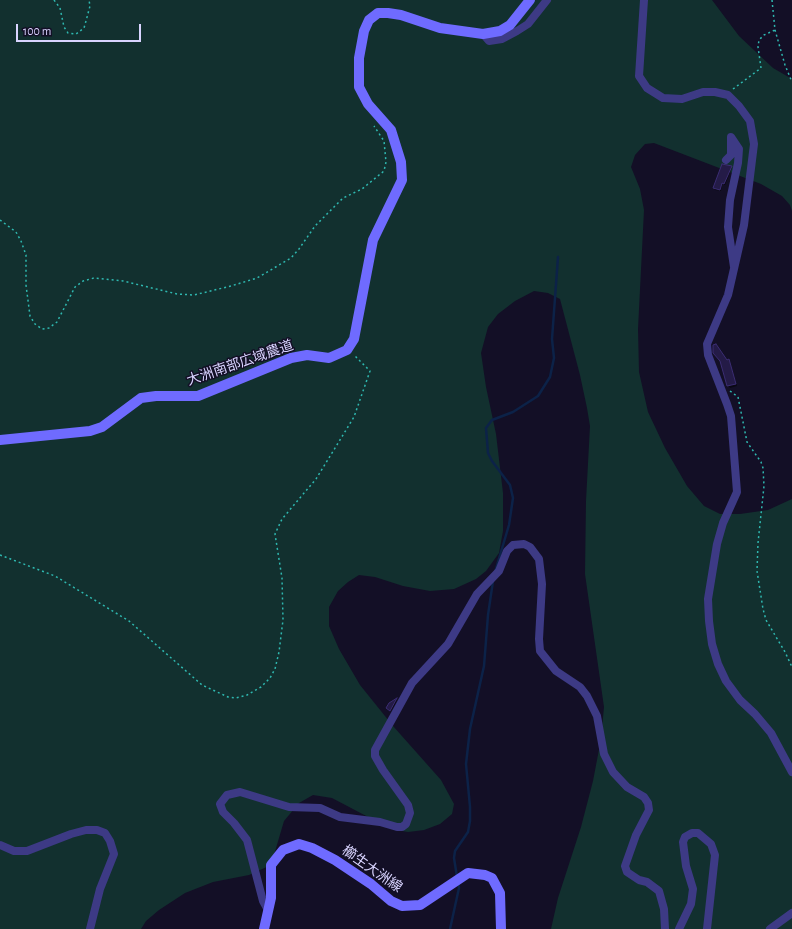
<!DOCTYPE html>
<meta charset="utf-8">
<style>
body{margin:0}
#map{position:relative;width:792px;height:929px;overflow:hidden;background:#130f26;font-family:"Alegreya Sans",sans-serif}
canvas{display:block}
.scale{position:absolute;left:16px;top:24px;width:125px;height:18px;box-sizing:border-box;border:2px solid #d9d4ff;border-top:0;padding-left:5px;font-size:12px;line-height:14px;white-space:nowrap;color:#d9d4ff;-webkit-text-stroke:3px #130f26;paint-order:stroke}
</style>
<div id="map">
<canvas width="792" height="929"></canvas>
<div class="scale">100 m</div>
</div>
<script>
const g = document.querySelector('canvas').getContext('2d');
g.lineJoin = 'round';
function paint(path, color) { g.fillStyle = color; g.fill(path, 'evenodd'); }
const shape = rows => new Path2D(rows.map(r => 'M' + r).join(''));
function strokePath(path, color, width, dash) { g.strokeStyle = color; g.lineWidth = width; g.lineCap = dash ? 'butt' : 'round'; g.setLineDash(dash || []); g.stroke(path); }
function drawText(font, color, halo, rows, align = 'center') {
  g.font = font + ' "Alegreya Sans","Noto Sans JP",sans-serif'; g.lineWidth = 3; g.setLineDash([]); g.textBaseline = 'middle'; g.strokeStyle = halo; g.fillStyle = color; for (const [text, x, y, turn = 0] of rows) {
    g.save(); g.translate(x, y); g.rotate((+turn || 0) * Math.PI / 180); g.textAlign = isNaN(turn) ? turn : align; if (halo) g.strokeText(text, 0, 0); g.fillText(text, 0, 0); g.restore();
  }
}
paint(shape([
 [0,0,712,0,739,36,773,68,792,79,792,211,790,205,782,196,761,184,654,143,645,144,635,155,631,167,640,189,644,210,638,329,639,372,648,412,665,448,687,486,704,506,720,514,740,514,768,510,792,499,792,929,551,929,558,898,581,827,593,781,601,739,604,707,585,574,586,501,590,426,587,408,580,375,560,299,548,293,534,291,515,301,498,314,488,327,481,353,486,387,496,434,503,493,503,531,499,553,486,571,476,579,454,589,430,591,403,586,375,577,359,575,348,582,338,591,329,607,329,626,339,649,360,685,393,726,441,780,454,804,452,814,440,824,424,830,408,832,391,829,332,798,313,795,299,803,284,821,271,865,249,875,213,882,185,893,159,910,146,921,141,929,0,929]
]), '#12302f');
paint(shape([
 [731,167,732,168,725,185,722,184,721,191,715,190,714,188],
 [726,361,730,363,737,386,730,388,728,385],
 [397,700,391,711,388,709,389,704]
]), '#0007');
strokePath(shape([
 [495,572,509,525,513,498,510,485,492,461,488,453,486,428,492,420,513,412,538,396,550,377,554,358,552,339,558,257],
 [457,877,454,858,455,851,468,832,470,821,470,807,466,764,470,729,484,666,488,615,493,581],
 [450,929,459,888,458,882]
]), '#0c2248', 2.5);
const building = shape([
 [722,164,732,166,724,184,722,183,720,190,713,188,722,164],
 [716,344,727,360,729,359,736,384,727,386,720,361,713,353,713,345,716,344],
 [397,698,390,711,386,708,389,703,397,698]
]);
paint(building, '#241b47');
strokePath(building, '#3b2d73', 1);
strokePath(shape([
 [54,0,60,8,64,27,68,33,76,34,84,28,86,21,90,6,89,0],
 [772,0,775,30,785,65,792,82],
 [733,89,761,68,758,47,759,40,764,35,775,30],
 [0,220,16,232,21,241,26,255,26,285,30,316,35,324,42,329,49,328,57,322,75,287,83,281,94,278,123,281,177,294,194,295,231,286,257,278,291,258,299,249,315,226,343,198,362,189,384,171,386,162,384,141,374,126],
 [730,391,738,397,747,442,761,462,763,468,764,486,758,543,757,571,763,609,766,620,785,652,792,667],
 [0,555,55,576,129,621,202,685,228,697,236,698,247,695,261,687,270,678,275,669,279,652,283,620,282,578,275,534,282,519,316,479,354,417,370,371,355,356]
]), '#2fb8b0', 1.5, [2, 3]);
strokePath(shape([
 [644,0,639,76,647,88,663,98,682,99,703,92,715,92,728,95,739,106,750,121,754,144,744,225,728,295,707,344,708,355,727,404,731,416,737,492,723,523,717,544,708,599,709,621,712,644,718,664,726,681,740,700,755,714,771,733,792,772],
 [483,34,489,41,502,39,517,31,528,24,547,0],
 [726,160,731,155,731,137,739,149,738,163,730,200,728,227,734,267],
 [0,845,14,851,27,851,71,834,86,830,97,830,105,833,110,841,114,854,100,889,90,929],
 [268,910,263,901,247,840,234,823,223,812,220,804,227,795,240,792,289,807,320,808,340,817,380,822,397,827,402,827,406,824,410,813,408,805,383,770,375,756,375,750,412,683,448,644,477,594,499,571,507,551,513,545,524,544,530,547,539,559,542,584,539,639,540,651,556,671,580,687,587,696,597,716,604,754,613,772,627,787,644,797,648,803,649,810,636,835,625,866,627,872,639,880,647,882,659,891,664,909,665,929],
 [679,929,691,904,693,889,686,866,683,842,685,837,692,833,698,833,711,844,715,855,707,929],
 [770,929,792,913]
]), '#3d3a85', 8);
strokePath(shape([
 [0,440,90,431,102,427,141,398,156,396,198,396,291,358,307,355,329,358,347,350,354,339,373,240,402,180,401,162,391,130,368,104,359,87,359,58,364,31,369,20,378,13,388,13,401,15,440,28,483,34,500,31,510,25,530,0],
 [264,929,271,898,271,865,283,850,299,844,312,848,335,860,371,884,391,901,402,906,420,905,468,873,485,875,492,878,500,893,501,929]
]), '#6f6bff', 10);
drawText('14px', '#d9d4ff', '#130f26', [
 ["大洲南部広域農道",240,363,-19],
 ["櫛生大洲線",372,869,35]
]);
</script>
